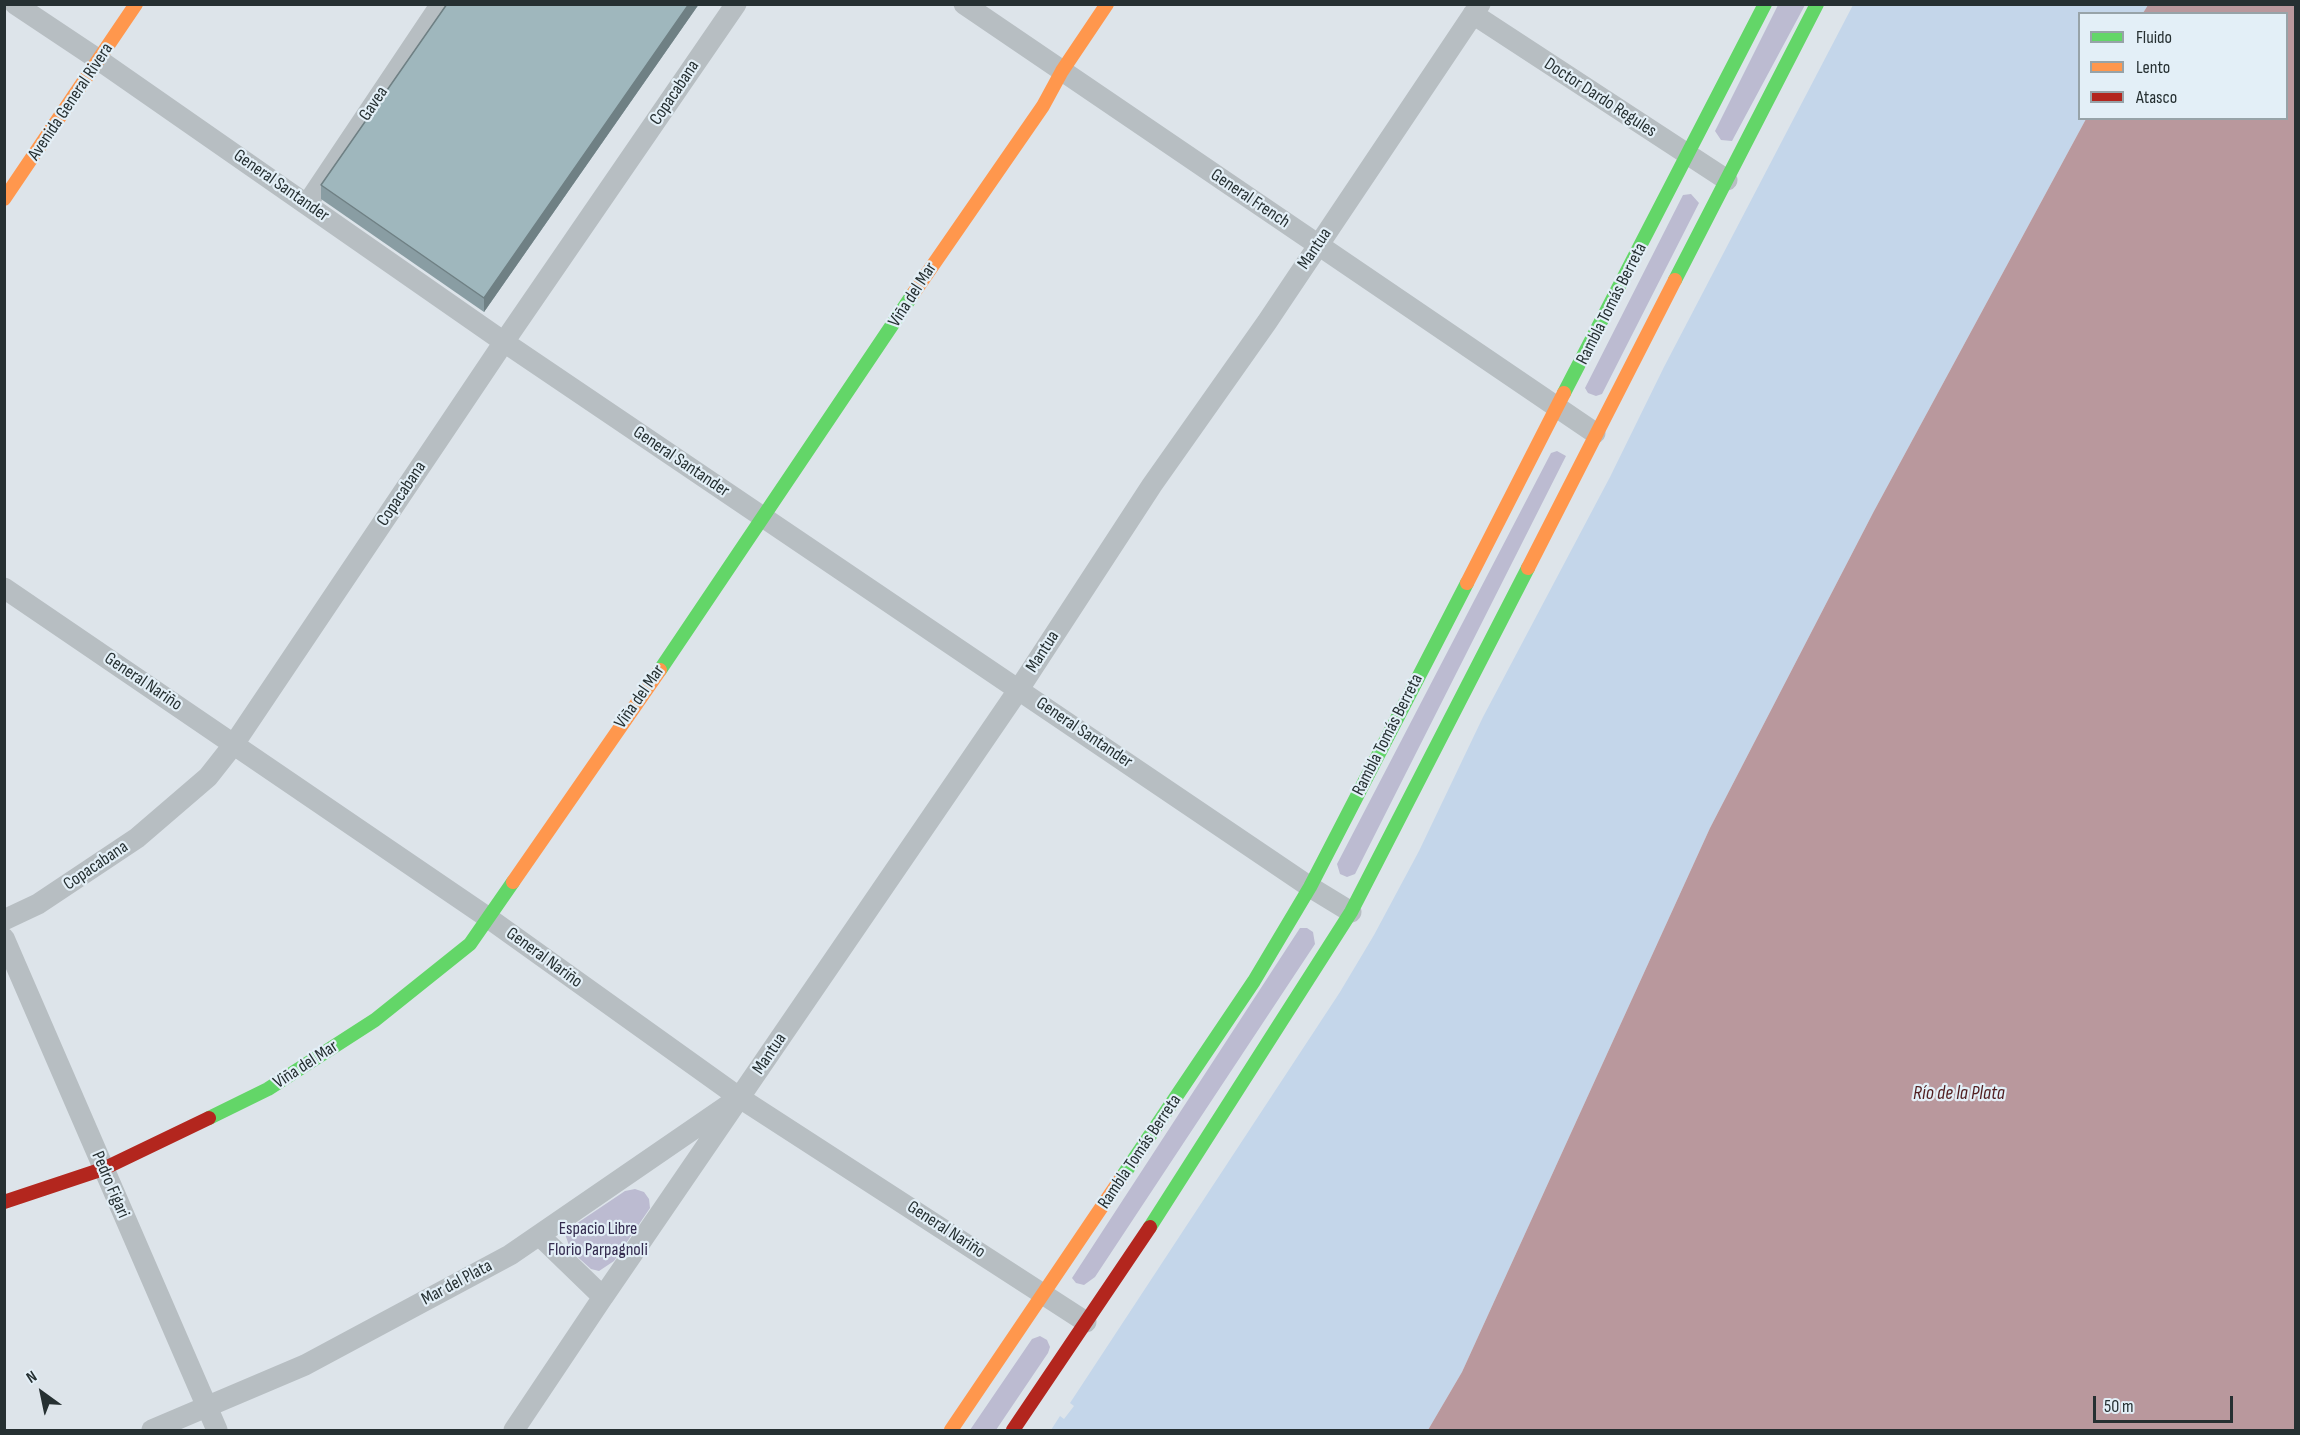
<!DOCTYPE html>
<meta charset="utf-8">
<style>
body{margin:0}
#map{position:relative;width:2300px;height:1435px;overflow:hidden;background:#dde4ea;font-family:"Sofia Sans Condensed",sans-serif}
canvas{display:block}
.frame{position:absolute;inset:0;border:6px solid #263032;pointer-events:none}
.legend{position:absolute;left:2078px;top:12px;width:210px;height:108px;box-sizing:border-box;background:#e3eff7;border:2px solid #97a3a8;margin:0;padding:8px 10px;list-style:none;font-size:18px;color:#263032}
.legend li{display:flex;align-items:center;gap:12px;height:30px}
.legend b{width:30px;border:2px solid #97a3a8}
.north{position:absolute;left:12px;top:1363px;width:60px;height:60px;-webkit-text-stroke:4px #e3eff7;paint-order:stroke;rotate:327deg;font-size:16px;font-weight:700;line-height:24px;text-align:center;color:#263032}
.north::after{content:'';display:block;margin:auto;width:21px;height:27px;background:#263032;clip-path:polygon(50% 0,100% 100%,50% 72%,0 100%)}
.scale{position:absolute;left:2093px;top:1396px;width:140px;height:27px;box-sizing:border-box;border:3px solid #263032;border-top:0;padding-left:8px;font-size:18px;line-height:21px;white-space:nowrap;color:#263032;-webkit-text-stroke:4px #e3eff7;paint-order:stroke}
</style>
<div id="map">
<canvas width="2300" height="1435"></canvas>
<div class="frame"></div>
<ul class="legend">
<li><b style="height:8px;background:#63d668"></b>Fluido</li>
<li><b style="height:8px;background:#ff974d"></b>Lento</li>
<li><b style="height:8px;background:#b3261e"></b>Atasco</li>
</ul>
<div class="north">N</div>
<div class="scale">50 m</div>
</div>
<script>
const g = document.querySelector('canvas').getContext('2d');
g.lineJoin = 'round';
function paint(path, color) { g.fillStyle = color; g.fill(path, 'evenodd'); }
const shape = rows => new Path2D(rows.map(r => 'M' + r).join(''));
function strokePath(path, color, width, dash) { g.strokeStyle = color; g.lineWidth = width; g.lineCap = dash ? 'butt' : 'round'; g.setLineDash(dash || []); g.stroke(path); }
function drawText(font, color, halo, rows, align = 'center') {
  g.font = font + ' "Sofia Sans Condensed",sans-serif'; g.lineWidth = 4.5; g.setLineDash([]); g.textBaseline = 'middle'; g.strokeStyle = halo; g.fillStyle = color; for (const [text, x, y, turn = 0] of rows) {
    g.save(); g.translate(x, y); g.rotate((+turn || 0) * Math.PI / 180); g.textAlign = isNaN(turn) ? turn : align; if (halo) g.strokeText(text, 0, 0); g.fillText(text, 0, 0); g.restore();
  }
}
paint(shape([
 [1778,5,1805,5,1732,141,1721,140,1715,131],
 [1691,194,1699,203,1602,394,1596,396,1588,393,1585,388,1683,195],
 [1557,451,1566,456,1355,874,1347,877,1340,874,1337,864,1551,453],
 [1300,928,1307,928,1313,932,1315,944,1095,1277,1084,1285,1076,1283,1072,1278],
 [635,1189,644,1192,649,1199,650,1208,614,1261,599,1271,591,1269,571,1251,565,1234,570,1228,625,1191],
 [1040,1336,1047,1340,1050,1347,1048,1353,996,1430,970,1430,1032,1339]
]), '#bcbbd1');
paint(shape([
 [1853,5,2148,5,2143,13,2080,14,2080,118,2086,119,1874,511,1710,828,1462,1372,1428,1430,1051,1430,1060,1416,1064,1419,1074,1406,1070,1403,1340,992,1374,935,1419,851,1483,717,1610,477,1664,367]
]), '#c4d6ea');
paint(shape([
 [2148,5,2295,5,2295,1430,1428,1430,1462,1372,1710,828,1874,511,2086,119,2286,118,2286,14,2143,13]
]), '#b9989d');
strokePath(shape([
 [15,4,99,60,504,342,1310,887,1351,912],
 [964,4,1595,433],
 [1473,14,1727,180],
 [307,204,441,4],
 [4,588,487,917,740,1098,1086,1322],
 [4,920,38,904,137,838,208,777,234,744,504,342,736,4],
 [4,938,217,1430],
 [603,1297,1019,689,1152,485,1267,322,1480,4],
 [152,1430,305,1365,510,1255,727,1106],
 [514,1430,603,1297,540,1236]
]), '#b7bec2', 21);
strokePath(shape([
 [1675,280,1817,4],
 [1564,393,1765,4],
 [660,670,913,294],
 [209,1118,268,1089,375,1020,470,944,513,882],
 [1122,1177,1254,981,1310,887,1467,583],
 [1150,1227,1351,912,1528,568]
]), '#63d668', 14);
strokePath(shape([
 [4,199,136,4],
 [913,294,1043,106,1062,71,1107,4],
 [1528,568,1675,280],
 [1467,583,1564,393],
 [513,882,660,670],
 [951,1430,1122,1177]
]), '#ff974d', 14);
strokePath(shape([
 [4,1202,103,1169,209,1118],
 [1013,1430,1150,1227]
]), '#b3261e', 14);
paint(shape([
 [447,4,699,4,484,312,321,199,321,185]
]), '#899da3');
paint(shape([
 [689,4,699,4,484,312,484,298]
]), '#6f8084');
const building = shape([
 [447,4,689,4,484,298,321,185,447,4]
]);
paint(building, '#9fb7bd');
strokePath(building, '#6f8084', 1.5);
drawText('18px', '#263032', '#e3eff7', [
 ["Copacabana",675,93,-56],
 ["Doctor Dardo Regules",1600,98,33],
 ["Avenida General Rivera",71,102,-56],
 ["Gavea",374,104,-56],
 ["General Santander",281,186,35],
 ["General French",1250,199,34],
 ["Mantua",1315,249,-56],
 ["Viña del Mar",913,295,-57],
 ["Rambla Tomás Berreta",1612,304,-63],
 ["General Santander",681,462,34],
 ["Copacabana",402,494,-56],
 ["Mantua",1043,652,-57],
 ["General Nariño",143,682,34],
 ["Viña del Mar",640,697,-55],
 ["General Santander",1084,733,34],
 ["Rambla Tomás Berreta",1388,735,-63],
 ["Copacabana",96,866,-34],
 ["General Nariño",544,958,36],
 ["Mantua",770,1054,-56],
 ["Viña del Mar",306,1065,-33],
 ["Rambla Tomás Berreta",1140,1152,-56],
 ["Pedro Figari",110,1185,67],
 ["General Nariño",946,1230,33],
 ["Mar del Plata",457,1283,-28]
]);
drawText('18px', '#342b4f', '#e3eff7', [
 ["Espacio Libre",598,1229],
 ["Florio Parpagnoli",598,1250]
]);
drawText('italic 20px', '#511e20', '#e3eff7', [
 ["Río de la Plata",1959,1094]
]);
</script>
